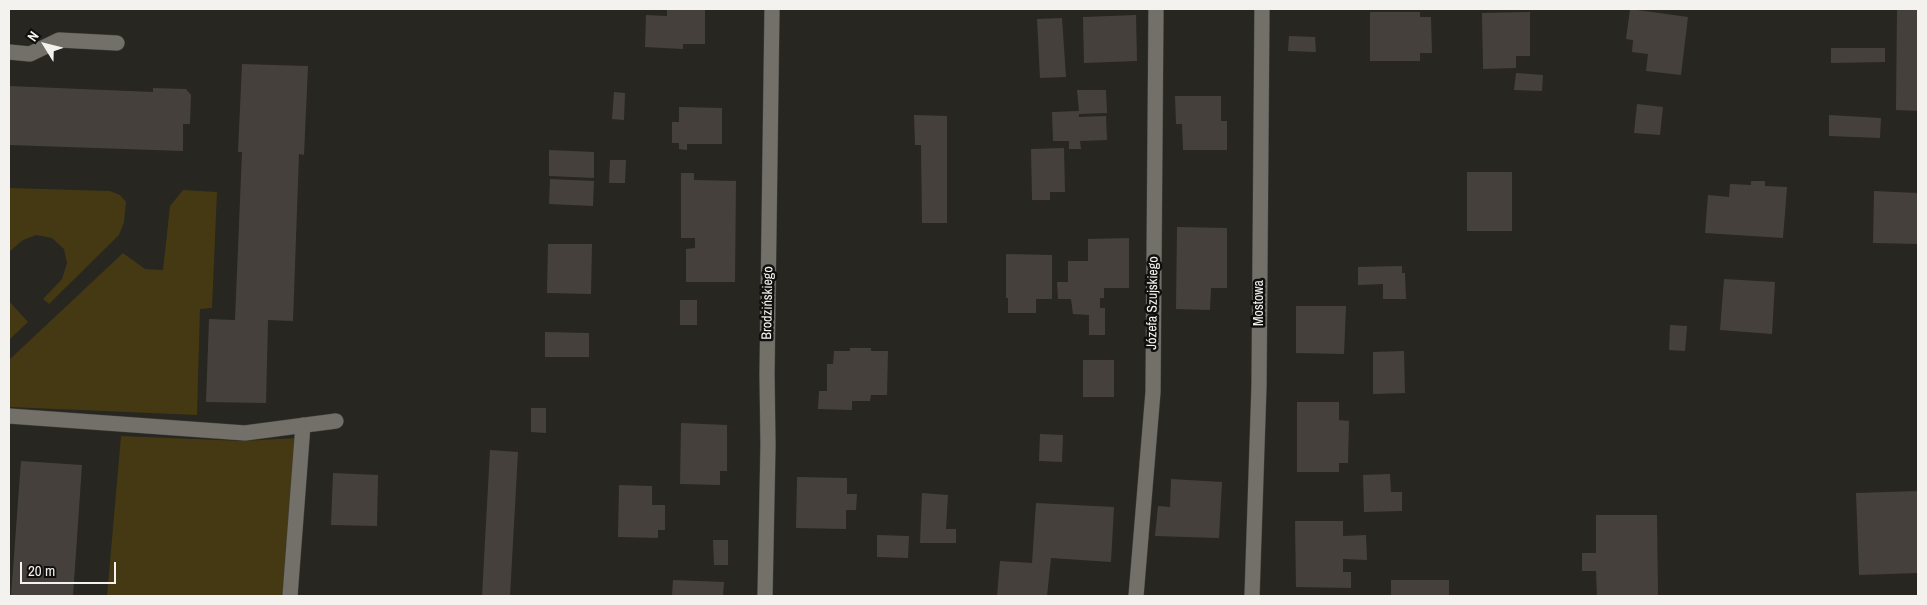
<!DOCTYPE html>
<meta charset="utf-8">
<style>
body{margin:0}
#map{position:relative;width:1927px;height:605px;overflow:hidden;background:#272620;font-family:"Archivo Narrow",sans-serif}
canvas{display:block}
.frame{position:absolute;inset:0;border:10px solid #f3f2ee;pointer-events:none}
.north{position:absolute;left:20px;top:20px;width:50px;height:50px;-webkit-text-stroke:4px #100f0d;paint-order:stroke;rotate:306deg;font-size:14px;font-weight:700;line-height:20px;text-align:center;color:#f3f2ee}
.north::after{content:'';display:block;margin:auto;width:18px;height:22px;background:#f3f2ee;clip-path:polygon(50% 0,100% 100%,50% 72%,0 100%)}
.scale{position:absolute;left:20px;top:562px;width:96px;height:22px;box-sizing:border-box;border:2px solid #f3f2ee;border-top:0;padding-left:6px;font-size:15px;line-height:18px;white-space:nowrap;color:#f3f2ee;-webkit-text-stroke:4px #100f0d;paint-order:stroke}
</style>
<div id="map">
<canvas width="1927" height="605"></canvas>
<div class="frame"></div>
<div class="north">N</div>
<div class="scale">20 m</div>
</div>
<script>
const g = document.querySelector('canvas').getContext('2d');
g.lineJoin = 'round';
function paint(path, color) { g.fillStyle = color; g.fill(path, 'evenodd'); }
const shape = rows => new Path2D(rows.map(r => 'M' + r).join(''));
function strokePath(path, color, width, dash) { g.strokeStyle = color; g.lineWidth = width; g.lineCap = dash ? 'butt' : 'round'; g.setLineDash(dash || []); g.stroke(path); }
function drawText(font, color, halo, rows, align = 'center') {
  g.font = font + ' "Archivo Narrow",sans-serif'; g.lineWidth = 5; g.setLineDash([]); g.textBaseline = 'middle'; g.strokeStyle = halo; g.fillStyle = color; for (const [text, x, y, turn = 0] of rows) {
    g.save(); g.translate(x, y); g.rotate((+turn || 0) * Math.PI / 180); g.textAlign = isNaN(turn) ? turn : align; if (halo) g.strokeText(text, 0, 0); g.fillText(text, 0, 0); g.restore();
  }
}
paint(shape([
 [9,188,110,191,120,195,126,202,124,222,119,235,49,304,43,299,62,279,67,263,64,249,52,238,36,235,23,240,9,252],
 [183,190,217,192,212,308,200,309,197,415,9,407,9,360,123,253,145,269,163,270,170,206],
 [9,301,28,322,9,340],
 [121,436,243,441,297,438,284,596,107,596]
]), '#443912');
paint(shape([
 [667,9,705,9,705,44,683,44,683,49,645,47,646,15,667,16],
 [1630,9,1688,17,1681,75,1646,71,1648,54,1632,52,1633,40,1626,39],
 [1897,9,1918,9,1918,111,1896,110],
 [1370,12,1420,12,1420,17,1431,17,1432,53,1420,53,1420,61,1370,61],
 [1530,12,1530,56,1516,56,1516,68,1483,69,1482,13],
 [1136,15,1137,61,1084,63,1083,17],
 [1062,18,1066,77,1040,78,1037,19],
 [1289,36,1315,37,1316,52,1288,51],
 [1831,48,1885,48,1885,62,1831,63],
 [242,64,308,66,304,155,299,154,293,321,268,320,266,403,206,402,209,319,235,320,242,152,238,152],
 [1516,73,1543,75,1542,91,1514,90],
 [9,86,153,92,153,88,186,89,191,95,190,124,183,124,183,151,9,145],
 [1077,90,1106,90,1107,113,1079,114,1079,117,1106,116,1107,140,1080,141,1081,149,1069,149,1069,141,1053,141,1052,112,1079,111],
 [614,92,625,93,624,120,612,119],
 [1175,96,1221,96,1221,121,1227,121,1227,150,1183,150,1182,124,1176,124],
 [1637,104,1663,107,1660,135,1634,133],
 [679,107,722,108,722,144,687,144,687,150,679,149,679,143,672,143,672,122,679,122],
 [914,115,947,116,947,223,922,223,921,145,915,145],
 [1829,115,1881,118,1880,138,1829,136],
 [1064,148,1065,192,1050,192,1050,200,1032,200,1031,149],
 [549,150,594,152,594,178,549,176],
 [610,160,626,160,625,183,609,183],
 [1467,172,1512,172,1512,231,1467,231],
 [681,173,694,173,694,180,736,181,735,282,686,282,686,249,695,248,695,238,681,238],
 [550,179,594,181,593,206,549,204],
 [1751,181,1765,181,1765,186,1787,187,1783,238,1705,233,1708,195,1729,197,1730,184,1751,185],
 [1874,191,1918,193,1918,244,1873,243],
 [1177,227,1227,228,1227,288,1211,288,1210,310,1176,309],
 [1129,238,1129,288,1104,288,1104,298,1100,298,1100,308,1105,308,1105,335,1089,335,1089,315,1073,314,1071,299,1058,299,1057,282,1068,282,1068,261,1088,261,1088,239],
 [548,244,592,244,591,294,547,293],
 [1006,254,1052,255,1052,299,1036,299,1036,313,1008,313,1008,298,1006,298],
 [1402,266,1402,273,1405,273,1406,299,1383,299,1383,284,1358,285,1358,267],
 [1724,279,1775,282,1772,334,1720,330],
 [680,300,697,300,697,325,680,325],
 [1296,306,1346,306,1344,354,1296,353],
 [1670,325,1687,326,1685,351,1669,350],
 [545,332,589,333,589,357,545,357],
 [850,348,871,348,871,351,888,351,887,395,871,395,870,401,852,401,852,410,818,409,819,391,827,391,827,364,833,364,834,351,850,351],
 [1404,351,1405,393,1373,394,1373,352],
 [1083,360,1114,360,1114,397,1083,397],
 [1297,402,1339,402,1339,420,1349,421,1348,463,1339,463,1339,472,1297,472],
 [531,408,546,408,546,433,531,432],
 [681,423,727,425,727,471,720,471,720,485,680,484],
 [1040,434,1063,435,1062,462,1039,461],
 [490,450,518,452,510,596,482,596],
 [21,461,82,465,73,596,11,596],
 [333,473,378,475,377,526,331,525],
 [1390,474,1391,492,1402,492,1402,511,1364,512,1363,475],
 [797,477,847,478,847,494,857,494,856,510,846,510,846,529,796,528],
 [1171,479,1222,482,1219,538,1155,536,1158,506,1170,507],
 [619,485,652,486,652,505,665,505,665,530,658,530,658,538,618,537],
 [1918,491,1918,573,1859,575,1856,493],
 [922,493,948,495,946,529,956,529,956,543,920,543],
 [1036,503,1114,507,1111,562,1051,558,1047,596,997,596,1000,561,1032,563],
 [1596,515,1657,515,1658,596,1597,596,1596,571,1582,571,1582,553,1596,553],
 [1295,521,1343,521,1343,536,1366,535,1367,560,1343,559,1343,572,1351,572,1351,588,1296,587],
 [877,535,909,536,908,558,877,557],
 [713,540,728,540,728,565,714,565],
 [673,580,724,582,723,596,672,596],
 [1391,580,1449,580,1449,596,1391,596]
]), '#46403c');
const minor = shape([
 [9,52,30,54,59,40,117,43],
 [9,416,245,433,336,421],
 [290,596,303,425],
 [765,596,768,445,767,374,772,9],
 [1136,596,1153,392,1156,9],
 [1252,596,1259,386,1262,9]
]);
strokePath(minor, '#42413c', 16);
strokePath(minor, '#727069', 15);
drawText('14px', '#f3f2ee', '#100f0d', [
 ["Brodzińskiego",768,303,-89],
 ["Józefa Szujskiego",1153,303,-89],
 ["Mostowa",1259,303,-90]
]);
</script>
